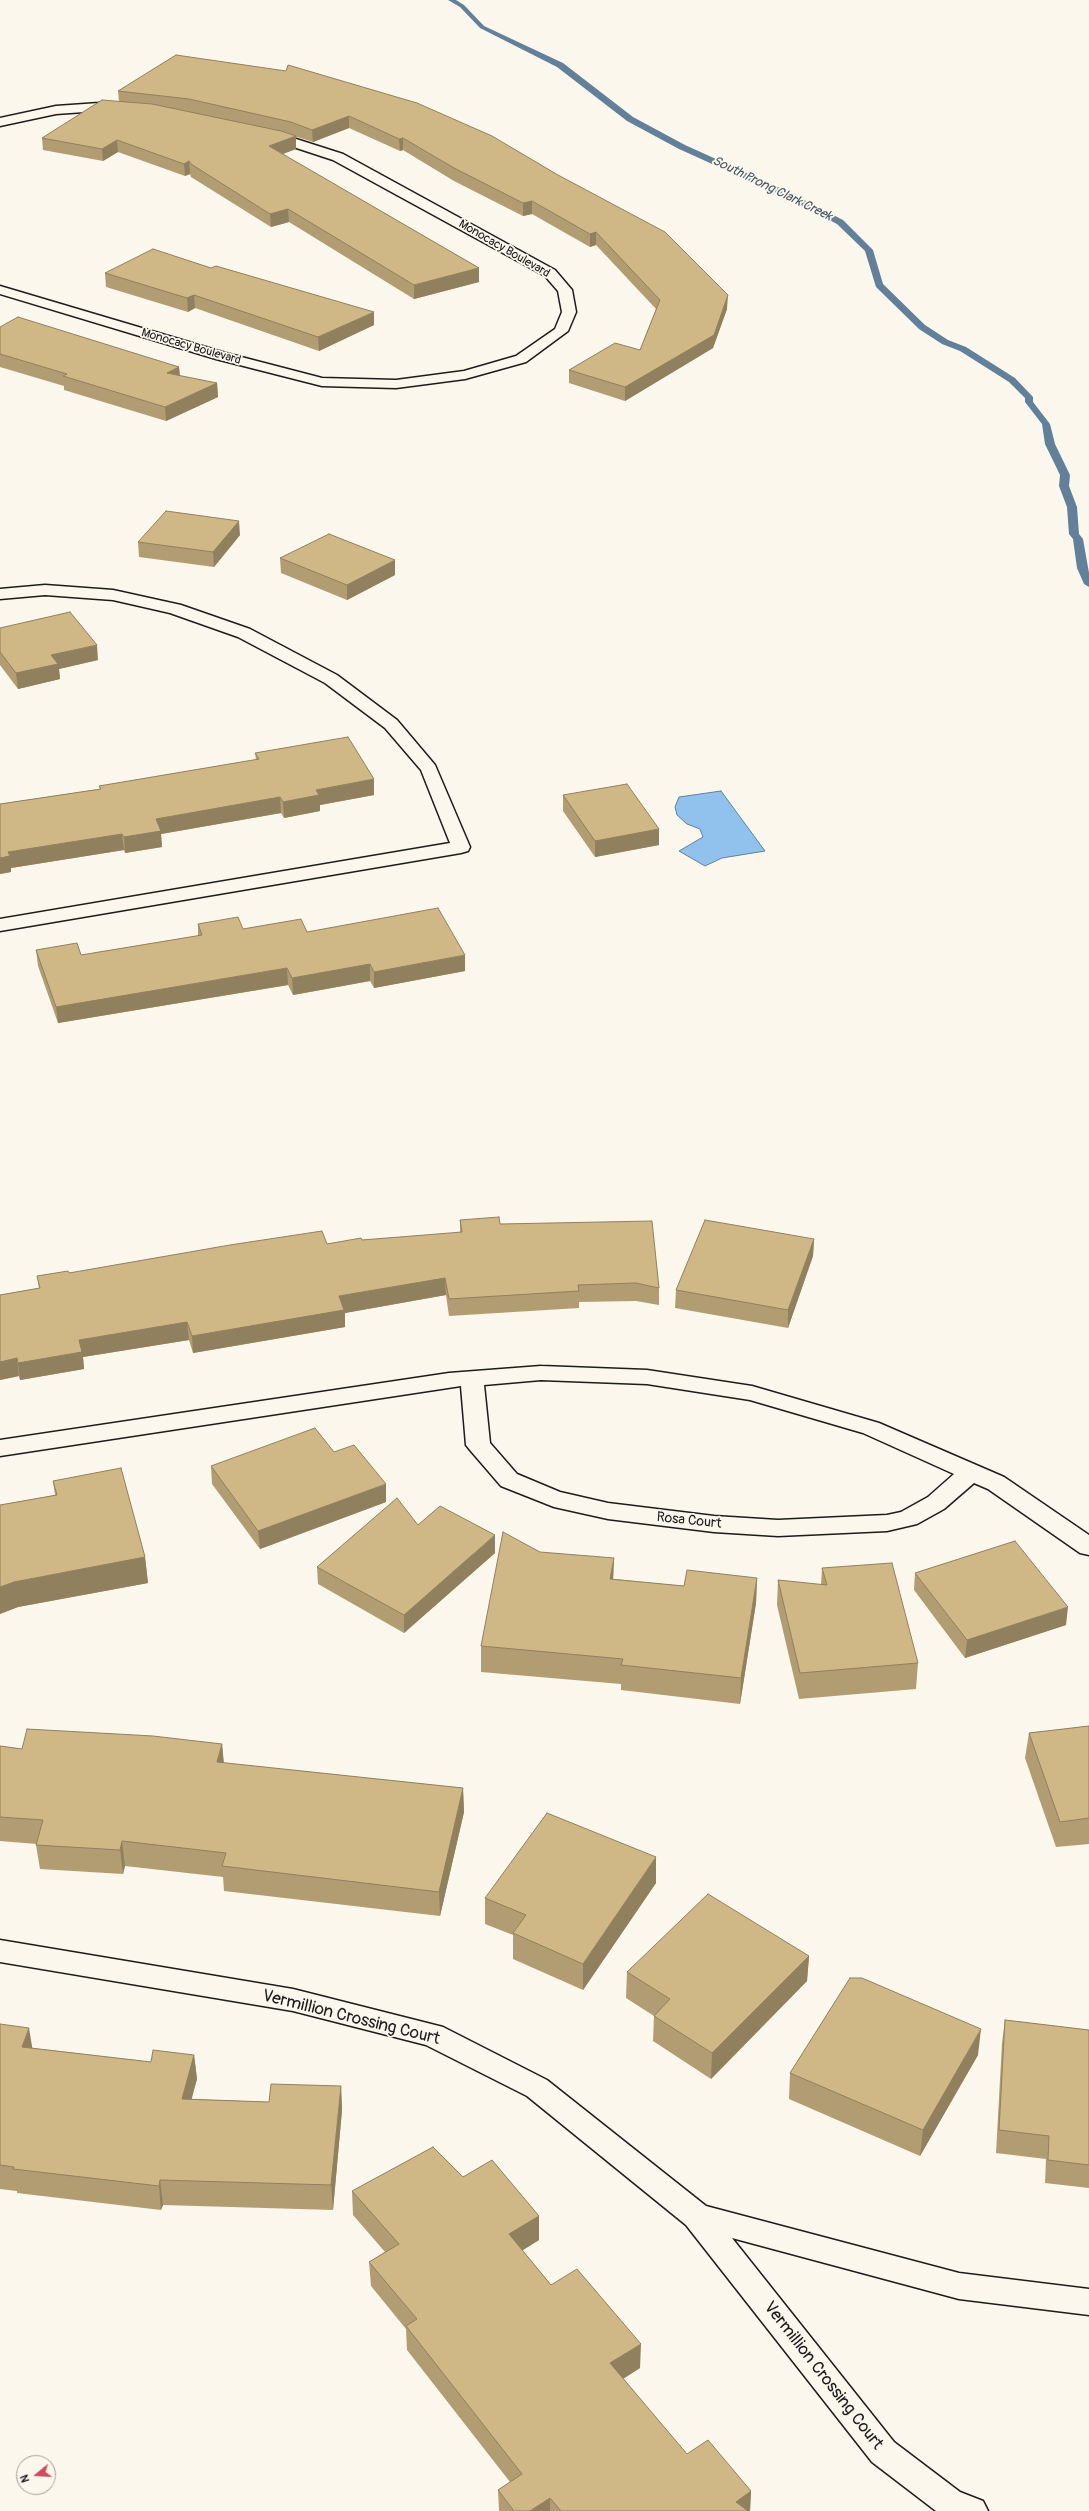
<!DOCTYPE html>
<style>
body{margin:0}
#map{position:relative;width:1089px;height:2511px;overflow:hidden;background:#fbf7ec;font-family:Pangolin,sans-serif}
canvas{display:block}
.north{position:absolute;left:16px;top:2455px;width:40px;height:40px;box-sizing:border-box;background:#fbf7ec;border:1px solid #a29f99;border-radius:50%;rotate:252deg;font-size:11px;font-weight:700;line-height:16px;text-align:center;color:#1c1c1c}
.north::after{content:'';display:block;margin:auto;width:14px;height:18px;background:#d1495b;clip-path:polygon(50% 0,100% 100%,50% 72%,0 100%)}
</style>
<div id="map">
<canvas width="1089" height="2511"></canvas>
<div class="north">N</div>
</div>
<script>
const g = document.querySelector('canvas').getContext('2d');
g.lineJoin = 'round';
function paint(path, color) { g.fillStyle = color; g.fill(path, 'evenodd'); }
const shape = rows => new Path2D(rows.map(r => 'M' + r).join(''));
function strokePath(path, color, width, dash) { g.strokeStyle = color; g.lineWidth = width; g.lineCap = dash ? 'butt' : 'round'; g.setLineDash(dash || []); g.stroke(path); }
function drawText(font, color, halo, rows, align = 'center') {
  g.font = font + ' Pangolin,sans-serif'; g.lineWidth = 3.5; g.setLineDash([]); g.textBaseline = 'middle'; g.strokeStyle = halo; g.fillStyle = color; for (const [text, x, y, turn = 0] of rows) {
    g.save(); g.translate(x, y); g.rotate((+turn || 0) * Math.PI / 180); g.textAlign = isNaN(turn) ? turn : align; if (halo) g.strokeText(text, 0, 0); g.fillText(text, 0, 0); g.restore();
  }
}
const water = shape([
 [721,791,765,851,722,858,705,866,679,851,703,837,700,829,687,824,677,815,675,807,679,797,721,791]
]);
paint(water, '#91c2ed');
strokePath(water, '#628099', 1);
paint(shape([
 [448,0,456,0,464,5,484,26,563,63,633,117,685,145,789,192,843,220,873,250,883,284,925,325,948,340,966,347,1015,378,1033,397,1033,402,1050,424,1055,444,1070,475,1069,486,1077,507,1079,534,1083,539,1089,573,1089,587,1084,584,1077,568,1073,539,1069,534,1067,507,1059,486,1060,475,1045,444,1042,424,1025,402,1025,398,1009,382,960,351,942,344,919,329,876,287,865,251,837,224,783,196,679,149,627,121,557,67,480,28,460,7,448,0]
]), '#628099');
const minor = shape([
 [99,103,120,105,126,109,120,113,99,111,56,114,0,126,0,118,56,106,99,103],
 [268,130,343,154,555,270,572,290,576,312,568,331,526,362,465,379,396,388,322,386,216,359,0,294,0,286,226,353,322,378,396,380,464,371,516,356,555,329,562,312,558,291,545,276,333,160,263,137,262,134,263,131,268,130],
 [45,585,113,590,181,605,250,629,337,675,397,720,435,765,470,847,468,851,461,853,0,931,0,919,450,843,421,770,385,728,325,683,238,637,170,613,113,600,45,595,0,599,0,589,45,585],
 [541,1366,647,1370,752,1386,879,1423,1004,1477,1089,1535,1089,1555,1080,1553,988,1489,974,1483,944,1509,917,1524,887,1531,778,1536,714,1532,608,1519,554,1507,501,1486,470,1450,466,1445,461,1386,0,1456,0,1440,449,1373,541,1366],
 [541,1380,647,1384,750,1400,863,1433,954,1474,928,1497,901,1512,887,1515,778,1520,714,1516,608,1503,560,1492,517,1474,490,1443,484,1385,541,1380],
 [0,1940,293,1989,443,2027,547,2080,706,2206,959,2273,1089,2289,1089,2315,959,2299,732,2238,894,2442,960,2492,983,2501,988,2511,936,2511,872,2462,686,2225,527,2096,426,2045,293,2011,0,1962,0,1940]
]);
strokePath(minor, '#1c1c1c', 3);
paint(minor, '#fbf7ec');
paint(shape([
 [118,91,417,103,727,309,713,348,625,401,569,383,569,370,640,350,656,309,596,245,590,247,532,214,523,216,454,181,403,150,400,151,349,128,313,142,291,135,296,136,296,149,282,154,479,268,479,282,414,299,289,222,271,227,191,177,190,174,185,176,118,152,103,161,43,150,42,138,119,102],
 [184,111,190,112,218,118],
 [105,273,374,325,319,351,195,308,188,312,106,287],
 [0,327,179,367,180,376,217,383,218,397,166,421,64,390,64,386,0,367],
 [240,535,214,567,139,557,138,542],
 [280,558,395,575,347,600,281,573],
 [0,628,98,660,59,669,60,679,18,689,0,665],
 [255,753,374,795,320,805,320,811,284,818,281,813,161,834,162,847,125,853,124,850,11,868,11,872,0,874,0,804,100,789,99,786,256,760],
 [563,795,659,829,659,845,595,857,563,811],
 [198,924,243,929,307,932,465,971,374,988,370,981,293,995,288,985,58,1023,38,966,36,950,81,955,198,936],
 [460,1220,500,1224,659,1288,659,1305,636,1301,579,1302,579,1308,449,1316,446,1295,345,1313,345,1327,193,1353,189,1340,83,1357,84,1369,20,1380,19,1376,0,1380,0,1295,39,1288,37,1276,69,1273,362,1240,460,1233],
 [814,1239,813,1256,788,1328,675,1308,676,1290],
 [334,1452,386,1502,260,1549,212,1484,211,1466],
 [53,1481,145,1557,148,1583,18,1607,0,1614,0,1505,55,1495],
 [495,1553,404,1633,318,1584,317,1567],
 [614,1558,613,1579,684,1586,757,1578,756,1603,740,1704,621,1690,621,1684,481,1672,481,1646],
 [822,1568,918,1663,916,1689,799,1699,777,1605,778,1580,821,1585],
 [915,1573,1066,1625,965,1658,914,1590],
 [1089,1726,1089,1844,1056,1847,1025,1758,1029,1733],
 [222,1744,224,1763,463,1788,464,1812,440,1916,224,1891,223,1877,125,1866,123,1874,40,1869,36,1845,37,1844,0,1841,0,1746,22,1749],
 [656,1883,583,1990,513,1959,513,1935,485,1924,485,1898],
 [809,1956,807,1981,711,2079,653,2041,654,2016,626,1998,627,1972],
 [1005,2020,1089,2030,1089,2188,1045,2183,1046,2159,996,2153,1002,2043],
 [0,2024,32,2048,151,2062,194,2055,197,2079,191,2099,269,2102,341,2086,342,2110,333,2210,163,2205,161,2210,17,2193,17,2191,0,2189],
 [978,2055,920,2156,789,2099,790,2073],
 [463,2177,539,2216,539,2240,522,2250,551,2285,640,2368,623,2379,687,2454,751,2491,750,2511,499,2511,498,2490,510,2482,407,2350,406,2329,371,2286,369,2262,385,2252,353,2215,352,2191]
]), '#b29d73');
paint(shape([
 [349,116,349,128,313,142,312,130],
 [296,136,296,149,270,159,269,146],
 [403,138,403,150,400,151,399,139],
 [117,140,118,152,103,161,102,149],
 [189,161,190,174,185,176,184,164],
 [532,201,532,214,523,216,523,203],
 [288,209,289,222,271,227,270,214],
 [596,232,596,245,590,247,590,234],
 [479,268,479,282,414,299,414,285],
 [194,295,195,308,188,312,187,298],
 [728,295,727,309,713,348,625,401,625,387],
 [374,312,374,325,319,351,318,337],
 [179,367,180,380,167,373],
 [217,383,218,397,166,421,165,407],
 [239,521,240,535,214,567,213,552],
 [395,560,395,575,347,600,347,585],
 [97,645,98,660,59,669,60,679,18,689,16,673,51,655],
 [374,779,374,795,320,805,320,811,284,818,283,802,316,790],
 [280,797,281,813,161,834,162,847,125,853,124,837,156,819],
 [659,829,659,845,595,857,595,841],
 [122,834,124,850,11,868,11,872,0,874,0,858,8,852],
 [465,955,465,971,374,988,374,972],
 [370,964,370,981,293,995,292,978],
 [287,968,288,985,58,1023,56,1007],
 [814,1239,813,1256,788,1328,788,1310],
 [445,1278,446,1295,345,1313,345,1327,193,1353,192,1336,339,1296],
 [187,1322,189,1340,83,1357,84,1369,20,1380,18,1363,79,1340],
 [17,1358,19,1376,0,1380,0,1362],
 [386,1484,386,1502,260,1549,258,1531],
 [495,1535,495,1553,404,1633,404,1615],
 [145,1557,148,1583,18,1607,0,1614,0,1587,14,1582],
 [614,1558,613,1583,610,1579],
 [757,1578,756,1603,740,1704,741,1678],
 [1068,1607,1066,1625,965,1658,967,1640],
 [222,1744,224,1768,217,1762],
 [463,1788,464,1812,440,1916,439,1892],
 [122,1841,125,1866,123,1874,120,1850],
 [656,1857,656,1883,583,1990,583,1964],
 [809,1956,807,1981,711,2079,712,2053],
 [29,2028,33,2052,22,2047],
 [981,2029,978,2055,920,2156,923,2130],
 [194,2055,197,2079,185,2124,182,2099],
 [341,2086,342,2110,333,2210,331,2185],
 [160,2180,163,2205,161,2210,159,2186],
 [539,2216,539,2240,509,2259,509,2234],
 [641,2344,640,2368,610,2387,610,2363],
 [751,2491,750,2511,735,2511,736,2502],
 [550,2498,550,2511,530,2511]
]), '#91805e');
const building = shape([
 [176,55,286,71,288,65,417,103,492,136,558,175,665,232,728,295,714,335,625,387,569,370,615,343,640,350,660,300,596,232,590,234,532,201,523,203,454,168,403,138,399,139,349,116,312,130,291,122,189,99,118,91,176,55],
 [102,100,152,104,281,131,296,136,269,146,479,268,414,285,288,209,270,214,191,164,189,161,184,164,117,140,102,149,42,138,102,100],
 [153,249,211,268,216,266,374,312,318,337,194,295,187,298,105,273,153,249],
 [18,317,179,367,167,373,217,383,165,407,63,376,67,374,0,354,0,327,18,317],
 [166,511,239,521,213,552,138,542,166,511],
 [329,534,395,560,347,585,280,558,329,534],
 [70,612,97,645,51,655,58,664,16,673,0,652,0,628,70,612],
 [348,737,374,779,316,790,319,795,283,802,280,797,156,819,161,831,124,837,122,834,8,852,10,856,0,858,0,804,101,789,99,786,259,759,255,753,348,737],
 [627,784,659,829,595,841,563,795,627,784],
 [438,908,465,955,374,972,370,964,292,978,287,968,56,1007,36,950,77,943,81,955,202,935,198,924,238,917,243,929,301,919,307,932,438,908],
 [499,1217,500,1224,652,1221,659,1288,636,1283,578,1285,579,1291,449,1299,445,1278,339,1296,344,1310,192,1336,187,1322,79,1340,82,1352,18,1363,17,1358,0,1362,0,1295,40,1288,37,1276,68,1271,69,1273,230,1245,322,1231,327,1244,361,1238,362,1240,462,1232,460,1220,499,1217],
 [705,1220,814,1239,788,1310,676,1290,705,1220],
 [315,1428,334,1452,354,1445,386,1484,258,1531,211,1466,315,1428],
 [121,1468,145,1557,14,1582,0,1587,0,1505,57,1495,53,1481,121,1468],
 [397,1498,418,1525,440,1506,495,1535,404,1615,317,1567,397,1498],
 [503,1532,540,1552,614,1558,610,1579,684,1586,687,1570,757,1578,741,1678,621,1665,623,1659,481,1646,503,1532],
 [1015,1541,1068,1607,967,1640,915,1573,1015,1541],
 [892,1563,918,1663,800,1673,778,1580,827,1585,822,1568,892,1563],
 [1089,1726,1089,1818,1060,1822,1029,1733,1089,1726],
 [27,1729,153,1736,222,1744,217,1762,463,1788,439,1892,222,1866,226,1853,122,1841,120,1850,36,1845,43,1820,0,1817,0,1746,22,1749,27,1729],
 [547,1813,656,1857,583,1964,513,1933,526,1915,485,1898,547,1813],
 [708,1894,809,1956,712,2053,654,2016,670,1999,627,1972,708,1894],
 [850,1978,862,1978,981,2029,923,2130,790,2073,850,1978],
 [1005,2020,1089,2030,1089,2165,1048,2160,1049,2136,999,2130,1005,2020],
 [0,2024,29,2028,22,2047,151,2062,153,2050,194,2055,182,2099,269,2102,271,2084,341,2086,331,2185,160,2180,159,2186,13,2169,14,2167,0,2165,0,2024],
 [433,2147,463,2177,492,2160,539,2216,509,2234,551,2285,577,2269,641,2344,610,2363,687,2454,708,2440,751,2491,736,2502,748,2511,561,2511,550,2498,530,2511,514,2511,498,2490,522,2474,406,2326,417,2319,369,2262,399,2244,352,2191,433,2147]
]);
paint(building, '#cfb786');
strokePath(building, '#91805e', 1);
drawText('12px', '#1c1c1c', '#fbf7ec', [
 ["Monocacy Boulevard",504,249,30],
 ["Monocacy Boulevard",191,347,16]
]);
drawText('italic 13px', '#455665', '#fbf7ec', [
 ["South Prong Clark Creek",772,189,26]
]);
drawText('14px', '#1c1c1c', '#fbf7ec', [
 ["Rosa Court",689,1521,6]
]);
drawText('17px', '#1c1c1c', '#fbf7ec', [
 ["Vermillion Crossing Court",351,2018,14],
 ["Vermillion Crossing Court",823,2376,52]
]);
</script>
